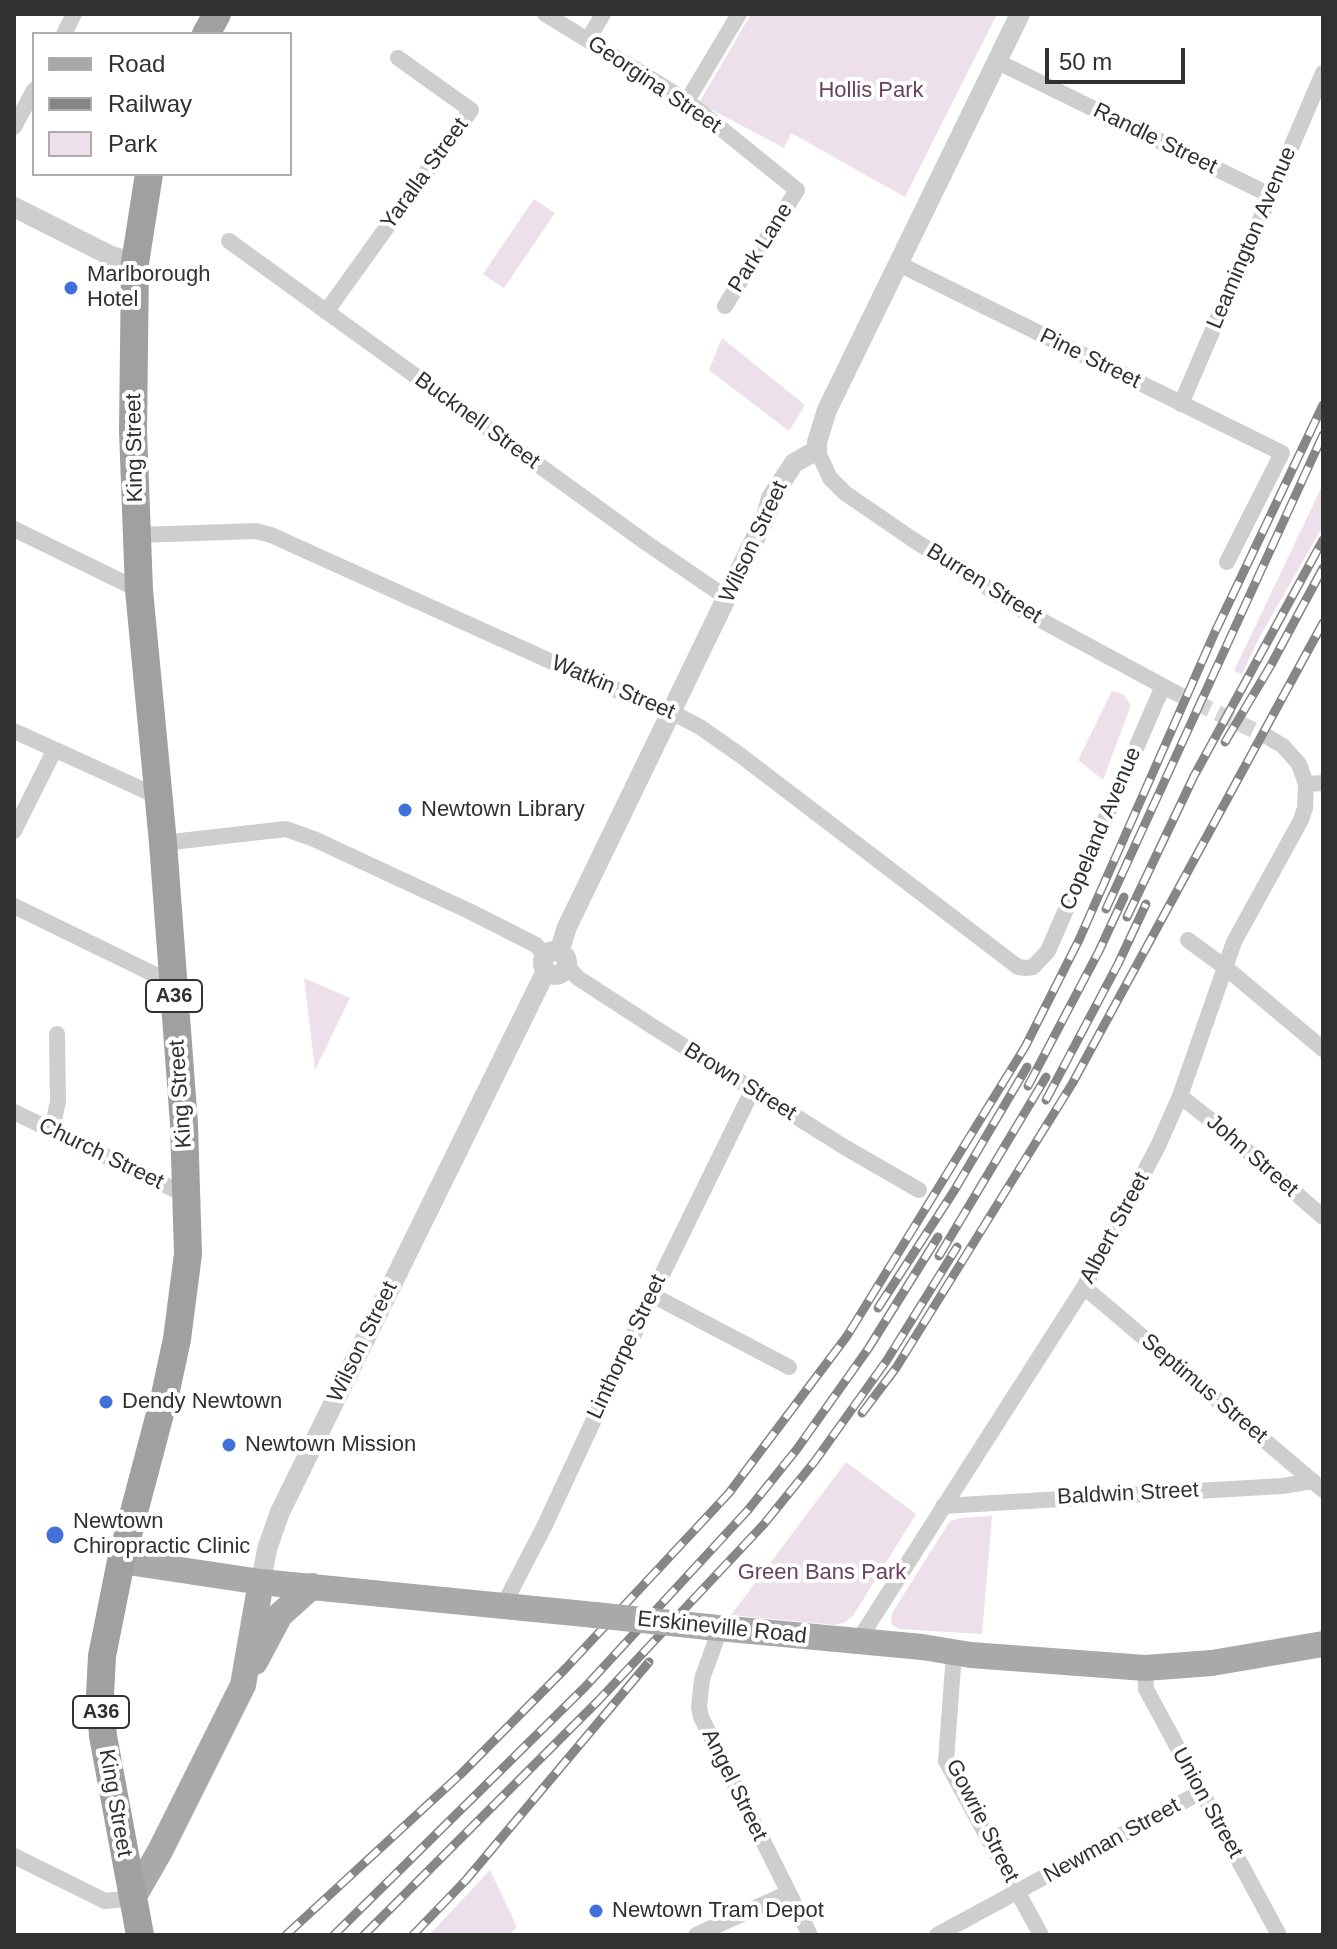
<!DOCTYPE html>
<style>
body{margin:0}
#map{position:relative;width:1337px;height:1949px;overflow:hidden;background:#fff;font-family:Arial,sans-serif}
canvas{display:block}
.frame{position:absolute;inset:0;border:16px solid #313131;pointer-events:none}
.legend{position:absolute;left:32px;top:32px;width:260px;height:144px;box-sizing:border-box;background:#fff;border:2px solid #adadad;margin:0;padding:10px 14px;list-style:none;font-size:24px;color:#313131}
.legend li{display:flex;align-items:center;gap:16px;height:40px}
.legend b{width:40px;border:2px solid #adadad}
.scale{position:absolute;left:1045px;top:48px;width:140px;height:36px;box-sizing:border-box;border:4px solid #313131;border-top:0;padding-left:10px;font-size:24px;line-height:28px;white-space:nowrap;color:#313131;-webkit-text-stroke:6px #fff;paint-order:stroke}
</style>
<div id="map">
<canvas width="1337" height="1949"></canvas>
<div class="frame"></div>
<ul class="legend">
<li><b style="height:10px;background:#a9a9a9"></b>Road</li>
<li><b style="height:10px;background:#868686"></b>Railway</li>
<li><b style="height:22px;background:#ede0ea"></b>Park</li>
</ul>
<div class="scale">50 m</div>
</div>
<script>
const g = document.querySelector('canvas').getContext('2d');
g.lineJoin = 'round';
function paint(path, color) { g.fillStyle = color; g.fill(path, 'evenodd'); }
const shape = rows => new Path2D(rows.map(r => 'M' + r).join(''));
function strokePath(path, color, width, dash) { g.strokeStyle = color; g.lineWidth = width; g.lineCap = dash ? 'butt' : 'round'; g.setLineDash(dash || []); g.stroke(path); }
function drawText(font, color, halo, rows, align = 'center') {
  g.font = font + ' Arial,sans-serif'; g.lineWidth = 8; g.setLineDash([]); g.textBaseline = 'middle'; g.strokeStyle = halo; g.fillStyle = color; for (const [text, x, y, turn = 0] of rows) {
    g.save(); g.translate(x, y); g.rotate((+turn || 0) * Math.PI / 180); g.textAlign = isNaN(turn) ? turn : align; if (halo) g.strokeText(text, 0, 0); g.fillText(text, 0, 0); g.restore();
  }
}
paint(shape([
 [751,14,997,14,905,197,791,133,784,148,699,103],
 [534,199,555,213,504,288,483,274],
 [722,338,805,405,789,431,709,370],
 [1323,484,1323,526,1259,638,1242,674,1234,671],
 [1112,691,1124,695,1131,705,1103,780,1078,760],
 [304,978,350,998,315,1070],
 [846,1462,916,1514,853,1616,844,1623,834,1625,731,1615],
 [992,1516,982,1634,899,1629,891,1624,892,1613,950,1521,961,1518],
 [490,1870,517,1927,509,1935,429,1935]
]), '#ede0ea');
strokePath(shape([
 [1174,692,1268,737]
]), '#d6d6d6', 16, [16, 8]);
strokePath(shape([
 [545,14,687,101,797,190,725,306],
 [64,34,74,14],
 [588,40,603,14],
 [996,61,1270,195],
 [687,101,739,14],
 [14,127,34,90],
 [229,241,645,542,727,598],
 [899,264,1282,453,1227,562],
 [326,312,471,110,398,58],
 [1181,404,1323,73],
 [817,450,830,478,845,493,912,539,1024,611,1174,692],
 [14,529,139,590],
 [138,535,256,531,271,535,581,675,681,717,700,727,740,755,1018,967,1026,968,1033,967,1048,951,1163,686],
 [14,731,159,797],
 [1306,784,1323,783],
 [14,831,54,751],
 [163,843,286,829,314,839,471,912,536,945,546,956],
 [14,906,174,984],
 [1188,940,1226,968,1323,1049],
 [567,966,578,978,655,1028,846,1148,919,1190],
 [1180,1096,1222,1129,1323,1217],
 [14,1112,188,1196],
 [52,1130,58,1101,57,1034],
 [1084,1287,1323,1490],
 [652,1295,789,1367],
 [943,1506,1282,1486,1313,1481],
 [503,1606,544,1527,652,1295,753,1089],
 [720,1629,702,1679,699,1707,701,1717,810,1935],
 [858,1641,1084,1287,1158,1146,1180,1096,1234,942,1301,820,1305,808,1306,784,1299,764,1283,746,1268,737],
 [954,1653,946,1761,1041,1935],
 [1145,1668,1146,1689,1279,1935],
 [14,1856,105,1901,133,1898],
 [696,1935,788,1893],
 [937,1935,1201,1792]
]), '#cecece', 16);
strokePath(shape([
 [14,207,109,255,135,263],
 '543 963a12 12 0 1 1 24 0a12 12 0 1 1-24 0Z',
 [559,952,567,927,766,516,771,498,794,463,817,450,817,442,827,410,1020,14],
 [261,1582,267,1549,280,1512,546,971]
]), '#cecece', 20);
strokePath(shape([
 [121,1561,261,1582,595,1615],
 [708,1627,922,1647,971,1655,1145,1668,1212,1663,1323,1644],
 [255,1662,280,1615,312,1586],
 [133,1898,160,1851,243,1685,261,1582]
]), '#a9a9a9', 26);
strokePath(shape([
 [206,34,217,14],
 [140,1935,103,1736,100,1695,102,1656,121,1561,165,1395,177,1339,188,1254,184,1124,163,843,139,590,133,431,135,263,149,174]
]), '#a0a0a0', 28);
const rail = shape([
 [1225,742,1271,665,1323,568],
 [1106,909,1323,435],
 [1127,917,1194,776,1323,540],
 [1028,1086,1099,951,1124,897],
 [1046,1100,1118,964,1146,904],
 [939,1256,1046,1077],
 [878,1308,954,1191,1027,1067],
 [862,1413,896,1368,1072,1084,1323,623],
 [286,1935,462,1773,566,1668,729,1493,847,1336,1025,1047,1079,940,1215,632,1323,405],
 [334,1935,586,1686,748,1510,797,1449,868,1349,938,1237],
 [364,1935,598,1701,764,1524,815,1461,887,1360,957,1247],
 [413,1935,466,1880,649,1662]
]);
strokePath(rail, '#868686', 9);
strokePath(rail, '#fff', 6, [18]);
strokePath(shape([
 [595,1615,708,1627]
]), '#a9a9a9', 26);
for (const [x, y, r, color] of [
 [71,288,8,"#4170da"],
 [405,810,8,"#4170da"],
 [106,1402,8,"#4170da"],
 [229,1445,8,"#4170da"],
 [55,1535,10,"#4170da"],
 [596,1911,8,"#4170da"]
]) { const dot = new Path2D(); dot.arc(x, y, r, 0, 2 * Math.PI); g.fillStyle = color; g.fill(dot); strokePath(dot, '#fff', 3); }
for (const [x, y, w] of [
 [174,996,56],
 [101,1712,56]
]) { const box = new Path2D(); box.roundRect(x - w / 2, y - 16, w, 32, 6); g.fillStyle = '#fff'; g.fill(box); strokePath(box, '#313131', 2); }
drawText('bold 20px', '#313131', null, [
 ["A36",174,996],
 ["A36",101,1712]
]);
drawText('22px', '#313131', '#fff', [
 ["Georgina Street",654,85,34],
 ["Randle Street",1155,139,26],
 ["Yaralla Street",425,174,-54],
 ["Leamington Avenue",1252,238,-67],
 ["Park Lane",761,248,-58],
 ["Pine Street",1090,359,26],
 ["Bucknell Street",477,421,36],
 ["King Street",135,448,-91],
 ["Wilson Street",754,542,-65],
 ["Burren Street",984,584,32],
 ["Watkin Street",613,688,23],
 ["Copeland Avenue",1101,829,-67],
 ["Brown Street",740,1082,32],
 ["King Street",181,1094,-94],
 ["Church Street",101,1154,26],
 ["John Street",1252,1156,41],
 ["Albert Street",1115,1228,-62],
 ["Wilson Street",363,1342,-64],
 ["Linthorpe Street",627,1347,-65],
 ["Septimus Street",1204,1389,40],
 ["Baldwin Street",1128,1494,-3],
 ["Erskineville Road",722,1628,6],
 ["Angel Street",734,1785,64],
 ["King Street",115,1803,80],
 ["Union Street",1207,1803,61],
 ["Gowrie Street",982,1821,63],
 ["Newman Street",1112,1841,-29]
]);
drawText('22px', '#6a415e', '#fff', [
 ["Hollis Park",871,91],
 ["Green Bans Park",822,1573]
]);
drawText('22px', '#313131', '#fff', [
 ["Marlborough",87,275],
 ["Hotel",87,300],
 ["Newtown Library",421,810],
 ["Dendy Newtown",122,1402],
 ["Newtown Mission",245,1445],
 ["Newtown",73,1522],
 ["Chiropractic Clinic",73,1547],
 ["Newtown Tram Depot",612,1911]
], 'left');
</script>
